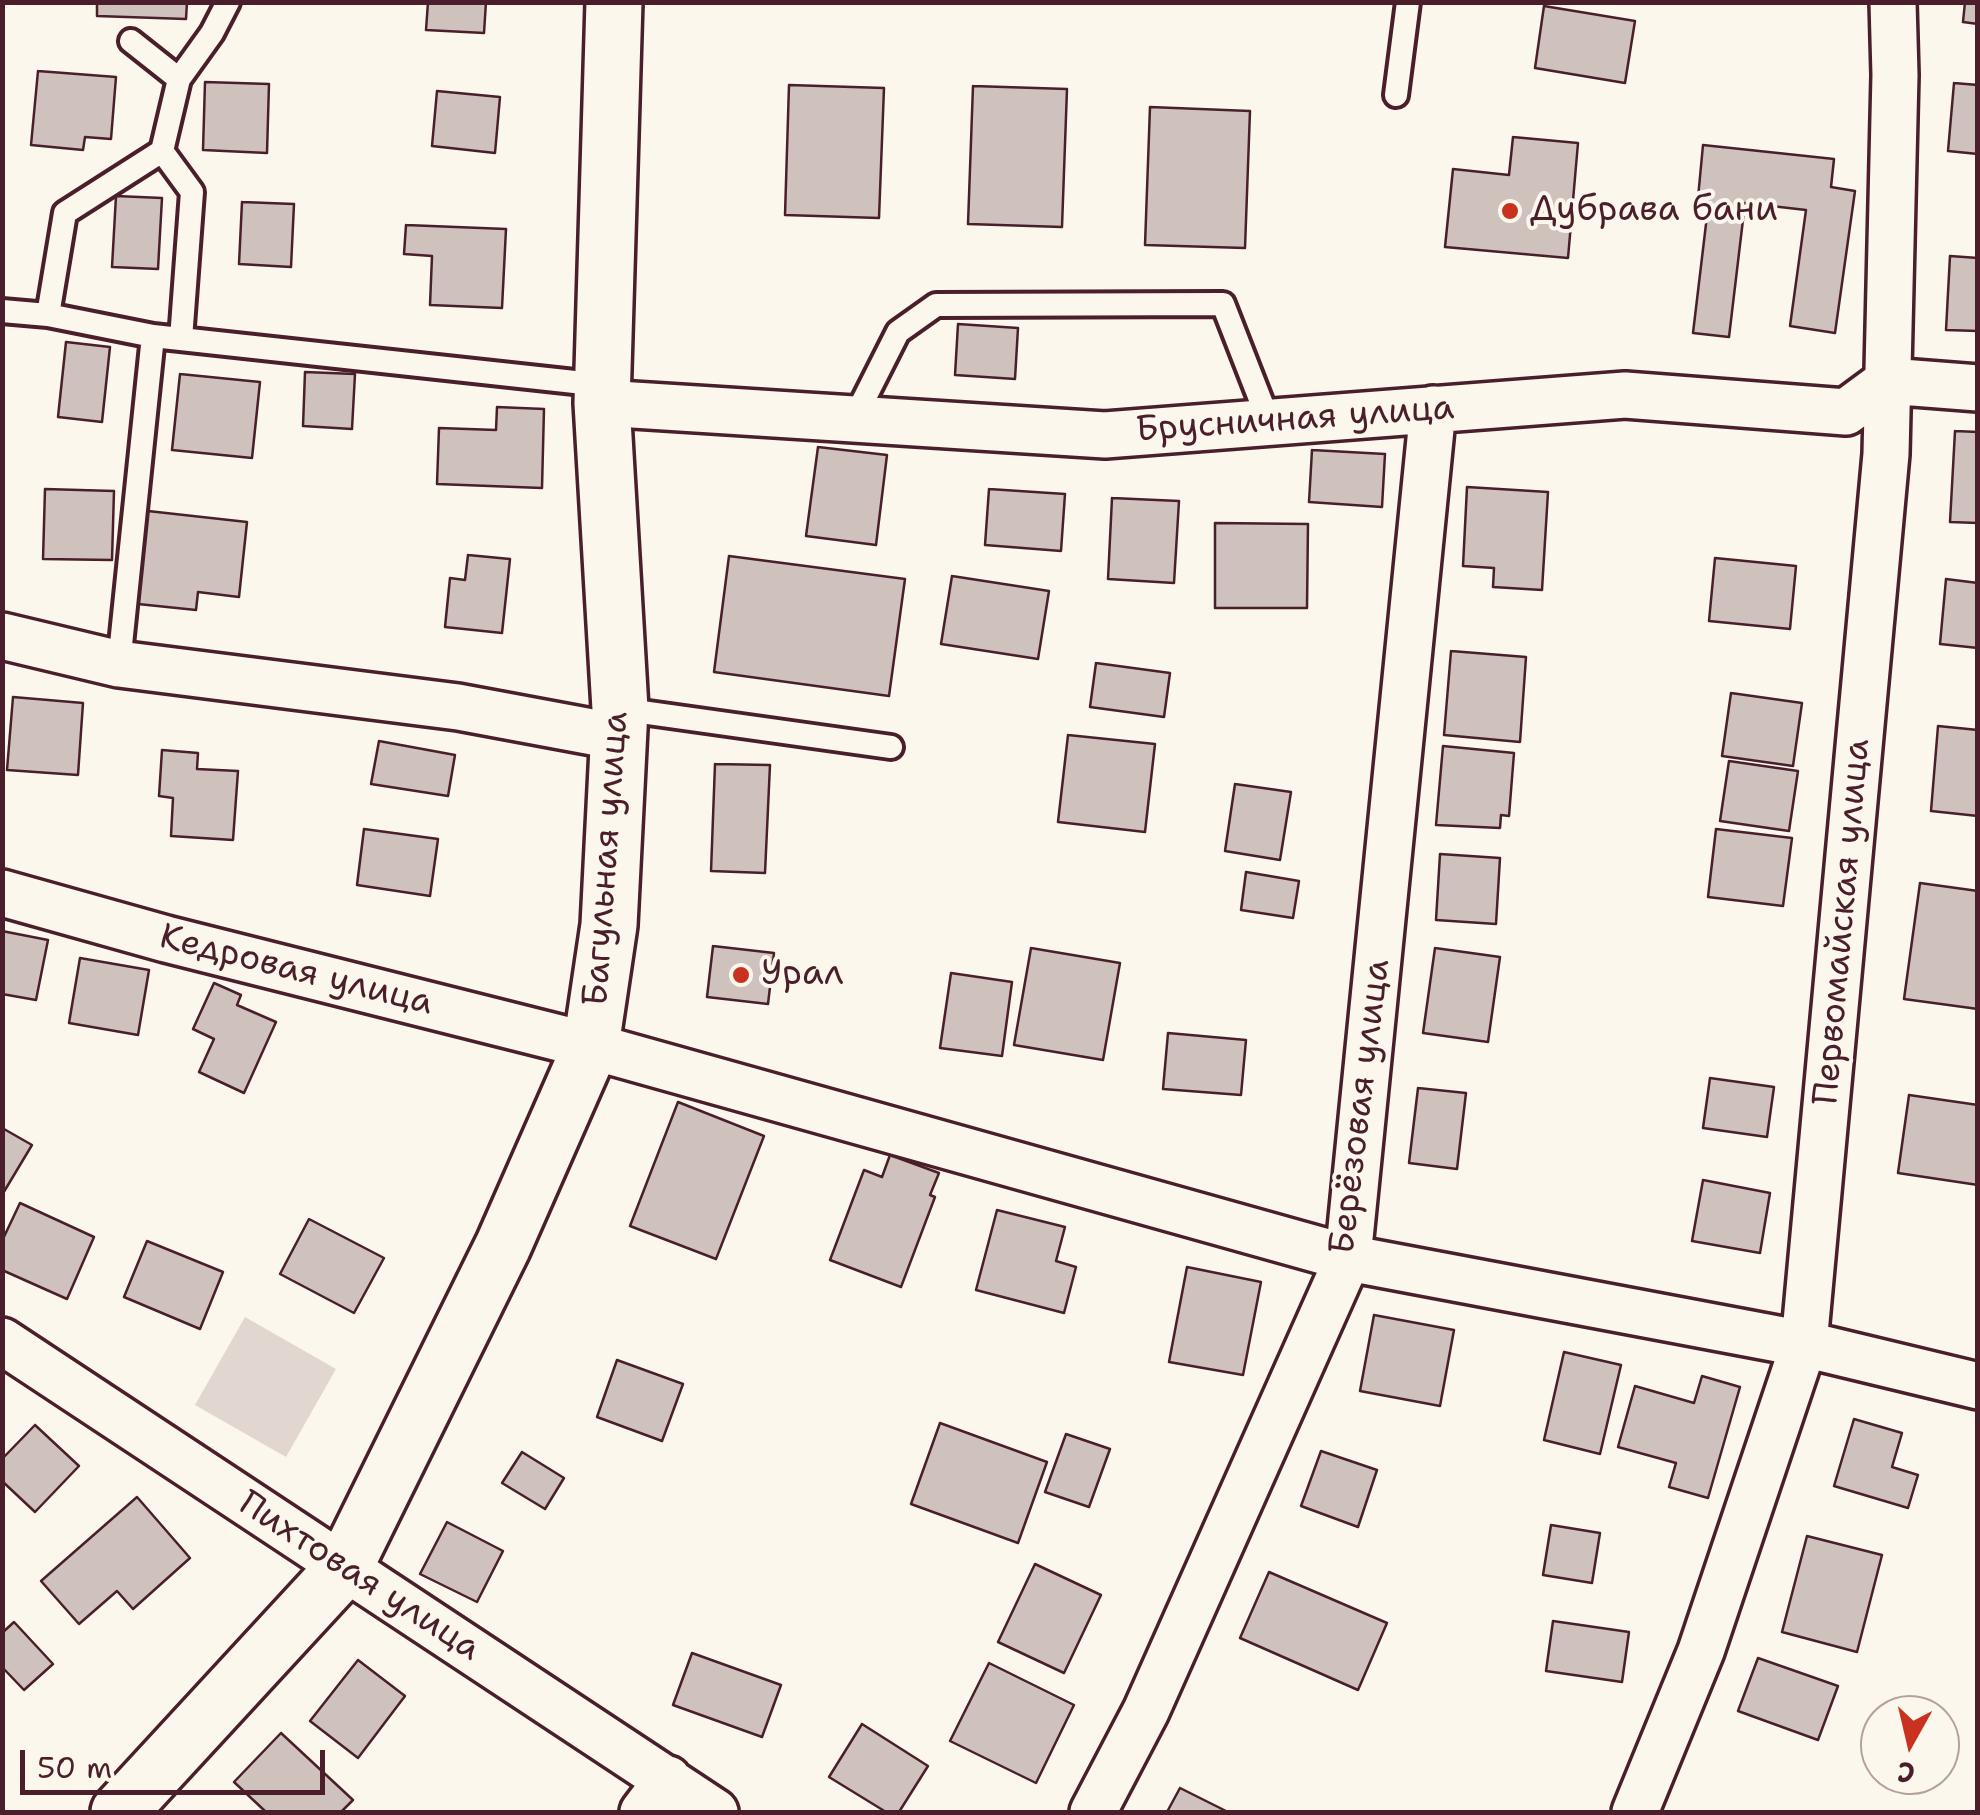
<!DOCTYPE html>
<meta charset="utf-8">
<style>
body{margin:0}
#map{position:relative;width:1980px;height:1815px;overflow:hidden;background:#fbf7ec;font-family:"Shantell Sans",sans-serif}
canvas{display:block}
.frame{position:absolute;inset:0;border:5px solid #4a1f2b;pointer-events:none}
.north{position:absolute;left:1860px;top:1695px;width:100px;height:100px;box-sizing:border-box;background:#fbf7ec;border:2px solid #b4a19f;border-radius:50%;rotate:188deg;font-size:28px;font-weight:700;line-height:40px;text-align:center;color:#4a1f2b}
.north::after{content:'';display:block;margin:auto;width:35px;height:45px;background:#c8321e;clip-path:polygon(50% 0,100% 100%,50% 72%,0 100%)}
.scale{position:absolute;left:20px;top:1750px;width:305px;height:45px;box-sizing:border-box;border:5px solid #4a1f2b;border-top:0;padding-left:12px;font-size:30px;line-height:35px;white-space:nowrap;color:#4a1f2b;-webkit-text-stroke:8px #fbf7ec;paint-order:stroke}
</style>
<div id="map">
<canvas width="1980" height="1815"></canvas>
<div class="frame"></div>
<div class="north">С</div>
<div class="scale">50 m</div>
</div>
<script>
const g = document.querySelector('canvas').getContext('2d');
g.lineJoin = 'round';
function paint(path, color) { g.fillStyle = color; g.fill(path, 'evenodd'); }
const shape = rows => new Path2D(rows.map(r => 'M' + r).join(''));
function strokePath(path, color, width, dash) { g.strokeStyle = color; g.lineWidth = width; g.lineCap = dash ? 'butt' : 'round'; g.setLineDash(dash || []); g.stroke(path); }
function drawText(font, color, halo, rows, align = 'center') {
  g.font = font + ' "Shantell Sans",sans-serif'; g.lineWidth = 8; g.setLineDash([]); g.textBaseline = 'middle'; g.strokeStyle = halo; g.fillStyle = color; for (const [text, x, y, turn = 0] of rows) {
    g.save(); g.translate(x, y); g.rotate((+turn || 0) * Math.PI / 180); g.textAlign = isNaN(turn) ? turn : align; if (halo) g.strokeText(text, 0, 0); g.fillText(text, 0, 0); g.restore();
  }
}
paint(shape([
 [245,1317,336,1369,286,1457,195,1405]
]), '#e2d7d0');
const building = shape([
 [97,2,187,2,186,19,97,16,97,2],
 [428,2,486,2,484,33,426,30,428,2],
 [1965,2,1978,2,1978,24,1963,22,1965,2],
 [1544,6,1635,21,1625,83,1535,68,1544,6],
 [38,71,116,77,111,139,85,137,83,150,31,145,38,71],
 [205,82,269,84,267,153,203,150,205,82],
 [1954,83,1978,85,1978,154,1948,151,1954,83],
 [789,85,884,88,879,218,785,215,789,85],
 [973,86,1067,89,1062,227,968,224,973,86],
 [437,91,500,97,495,153,432,146,437,91],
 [1150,107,1250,111,1245,248,1145,245,1150,107],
 [1513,137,1578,143,1568,258,1445,247,1453,169,1509,175,1513,137],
 [1703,145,1834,159,1831,187,1855,191,1835,333,1790,326,1806,210,1745,203,1729,337,1693,333,1709,199,1698,198,1703,145],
 [116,196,162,198,158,269,112,267,116,196],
 [242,202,294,204,291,267,239,264,242,202],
 [406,225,506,229,502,308,430,305,432,256,404,254,406,225],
 [1950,256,1978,258,1978,331,1946,330,1950,256],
 [958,324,1018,328,1015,379,955,375,958,324],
 [66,342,110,347,102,422,58,417,66,342],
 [305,372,355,374,352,429,303,426,305,372],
 [180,374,260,382,252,458,172,450,180,374],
 [497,407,544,409,542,488,437,484,439,428,496,430,497,407],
 [1955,431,1978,432,1978,523,1950,522,1955,431],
 [818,447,887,455,876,545,806,536,818,447],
 [1312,450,1385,454,1382,507,1309,502,1312,450],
 [1467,487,1548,492,1542,590,1493,587,1494,568,1463,566,1467,487],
 [45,489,114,491,112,560,43,559,45,489],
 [989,489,1065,494,1061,551,985,545,989,489],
 [1112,498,1179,501,1174,583,1108,579,1112,498],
 [148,511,247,522,239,597,198,592,196,610,138,604,148,511],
 [1215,523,1308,524,1307,608,1215,608,1215,523],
 [468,555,510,559,502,633,445,627,450,578,465,580,468,555],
 [729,556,905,579,889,696,714,672,729,556],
 [1715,558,1796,566,1790,629,1709,621,1715,558],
 [952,576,1049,591,1038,659,941,644,952,576],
 [1946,579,1978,583,1978,648,1940,644,1946,579],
 [1451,651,1526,657,1520,742,1444,735,1451,651],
 [1096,663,1170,673,1164,717,1090,707,1096,663],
 [1731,693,1802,703,1793,766,1722,756,1731,693],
 [13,697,83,703,78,775,7,770,13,697],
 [1938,726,1978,730,1978,816,1931,811,1938,726],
 [1068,735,1155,744,1145,832,1058,822,1068,735],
 [379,741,455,755,448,796,371,784,379,741],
 [1443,746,1514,753,1509,816,1501,815,1500,828,1436,825,1443,746],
 [162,750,198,753,197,769,238,771,233,840,171,836,173,798,159,796,162,750],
 [1729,761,1798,771,1789,831,1720,821,1729,761],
 [715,764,770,765,765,873,711,871,715,764],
 [1235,784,1291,792,1280,860,1225,851,1235,784],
 [364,829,438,839,430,896,357,885,364,829],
 [1716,829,1792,838,1783,906,1708,897,1716,829],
 [1440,854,1500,858,1496,924,1436,920,1440,854],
 [1246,872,1299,881,1293,918,1241,910,1246,872],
 [1920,883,1978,891,1978,1009,1904,999,1920,883],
 [2,931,48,940,36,1000,2,994,2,931],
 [713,946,774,953,768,1004,707,997,713,946],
 [1031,948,1120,963,1103,1060,1014,1045,1031,948],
 [1435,948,1500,957,1488,1042,1423,1033,1435,948],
 [80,958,149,970,138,1035,69,1023,80,958],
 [951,973,1012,982,1002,1056,940,1048,951,973],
 [214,983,241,995,237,1005,276,1022,244,1093,199,1072,214,1039,193,1029,214,983],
 [1168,1033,1246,1040,1241,1095,1163,1089,1168,1033],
 [1710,1078,1774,1087,1767,1137,1703,1128,1710,1078],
 [1418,1088,1466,1093,1457,1169,1409,1163,1418,1088],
 [1909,1095,1978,1105,1978,1185,1898,1173,1909,1095],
 [678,1102,764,1136,716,1259,630,1226,678,1102],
 [4,1129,32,1145,2,1195,2,1131,4,1129],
 [890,1155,939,1173,930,1195,935,1197,901,1287,830,1260,864,1170,882,1177,890,1155],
 [1703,1180,1770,1193,1760,1253,1692,1241,1703,1180],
 [20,1203,94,1237,67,1299,2,1270,2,1241,20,1203],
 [997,1210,1065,1227,1056,1261,1076,1267,1064,1313,976,1290,997,1210],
 [309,1219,384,1258,354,1313,280,1274,309,1219],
 [147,1241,223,1272,200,1329,124,1297,147,1241],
 [1187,1267,1261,1282,1243,1375,1169,1362,1187,1267],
 [1374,1315,1454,1330,1440,1406,1360,1391,1374,1315],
 [1564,1352,1621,1365,1600,1454,1544,1440,1564,1352],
 [617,1360,683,1384,662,1441,597,1417,617,1360],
 [1702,1376,1740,1387,1708,1498,1669,1487,1676,1463,1618,1447,1635,1386,1694,1403,1702,1376],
 [1854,1419,1902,1433,1892,1467,1918,1475,1908,1508,1834,1486,1854,1419],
 [940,1423,1047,1462,1018,1543,911,1504,940,1423],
 [35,1425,79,1466,35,1512,2,1481,2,1459,35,1425],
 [1066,1434,1110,1449,1089,1507,1045,1492,1066,1434],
 [1321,1451,1377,1470,1358,1527,1301,1506,1321,1451],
 [522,1452,564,1478,545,1509,502,1483,522,1452],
 [137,1497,190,1558,133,1609,117,1591,79,1624,41,1581,137,1497],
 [447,1522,503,1551,477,1602,420,1574,447,1522],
 [1551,1525,1600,1533,1592,1583,1543,1575,1551,1525],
 [1807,1536,1882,1555,1857,1652,1782,1632,1807,1536],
 [1035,1564,1101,1595,1064,1673,998,1642,1035,1564],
 [1269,1572,1387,1623,1358,1690,1240,1638,1269,1572],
 [1553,1621,1629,1632,1622,1682,1546,1671,1553,1621],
 [14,1622,53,1664,24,1690,2,1667,2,1633,14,1622],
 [692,1653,781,1685,762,1737,673,1705,692,1653],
 [1758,1658,1838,1686,1818,1740,1738,1711,1758,1658],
 [358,1660,405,1696,358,1758,310,1721,358,1660],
 [989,1663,1074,1705,1036,1783,950,1741,989,1663],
 [862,1724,928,1766,899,1812,886,1812,829,1777,862,1724],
 [281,1733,353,1800,341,1812,266,1812,234,1782,281,1733],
 [1180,1788,1228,1812,1167,1812,1180,1788]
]);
paint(building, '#cfc2bc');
strokePath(building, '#4a1f2b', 2.5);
const service = shape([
 [131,41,179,79],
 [1396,95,1408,2],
 [162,151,192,192,181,339],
 [2,311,48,315,65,213,162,151,179,79,212,33,228,2],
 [48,315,153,336,602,385],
 [853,421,898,332,936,305,1223,304,1269,422],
 [119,664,153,336],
 [620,709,891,747]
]);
const minor = shape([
 [602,403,1105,435,1625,395,1846,412,1888,381,1978,388],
 [2,636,119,664,458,707,619,737],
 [2,893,166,939,591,1046,1348,1258,1804,1344,1978,1386],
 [2,1341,715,1812],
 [643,1812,668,1779],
 [1093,1812,1146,1711,1348,1258,1433,409],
 [1635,1812,1701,1651,1804,1344,1886,454,1895,75,1893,2]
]);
const tertiary = shape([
 [119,1812,344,1568,503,1246,591,1046,609,925,620,709,602,403,614,2]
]);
strokePath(service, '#4a1f2b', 30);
strokePath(minor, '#4a1f2b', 52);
strokePath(tertiary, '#4a1f2b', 62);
strokePath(service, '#fbf7ec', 22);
strokePath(minor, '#fbf7ec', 45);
strokePath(tertiary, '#fbf7ec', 55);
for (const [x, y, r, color] of [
 [1510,211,10,"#c8321e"],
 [741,975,10,"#c8321e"]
]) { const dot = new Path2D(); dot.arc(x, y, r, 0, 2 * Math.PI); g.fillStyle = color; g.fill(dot); strokePath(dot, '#fbf7ec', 4); }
drawText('35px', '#4a1f2b', '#fbf7ec', [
 ["Дубрава бани",1530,211],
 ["Урал",761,975]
], 'left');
drawText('35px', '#4a1f2b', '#fbf7ec', [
 ["Брусничная улица",1295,420,-4],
 ["Багульная улица",607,859,-86],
 ["Первомайская улица",1843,922,-85],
 ["Кедровая улица",296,971,14],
 ["Берёзовая улица",1361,1107,-83],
 ["Пихтовая улица",359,1577,33]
]);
</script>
